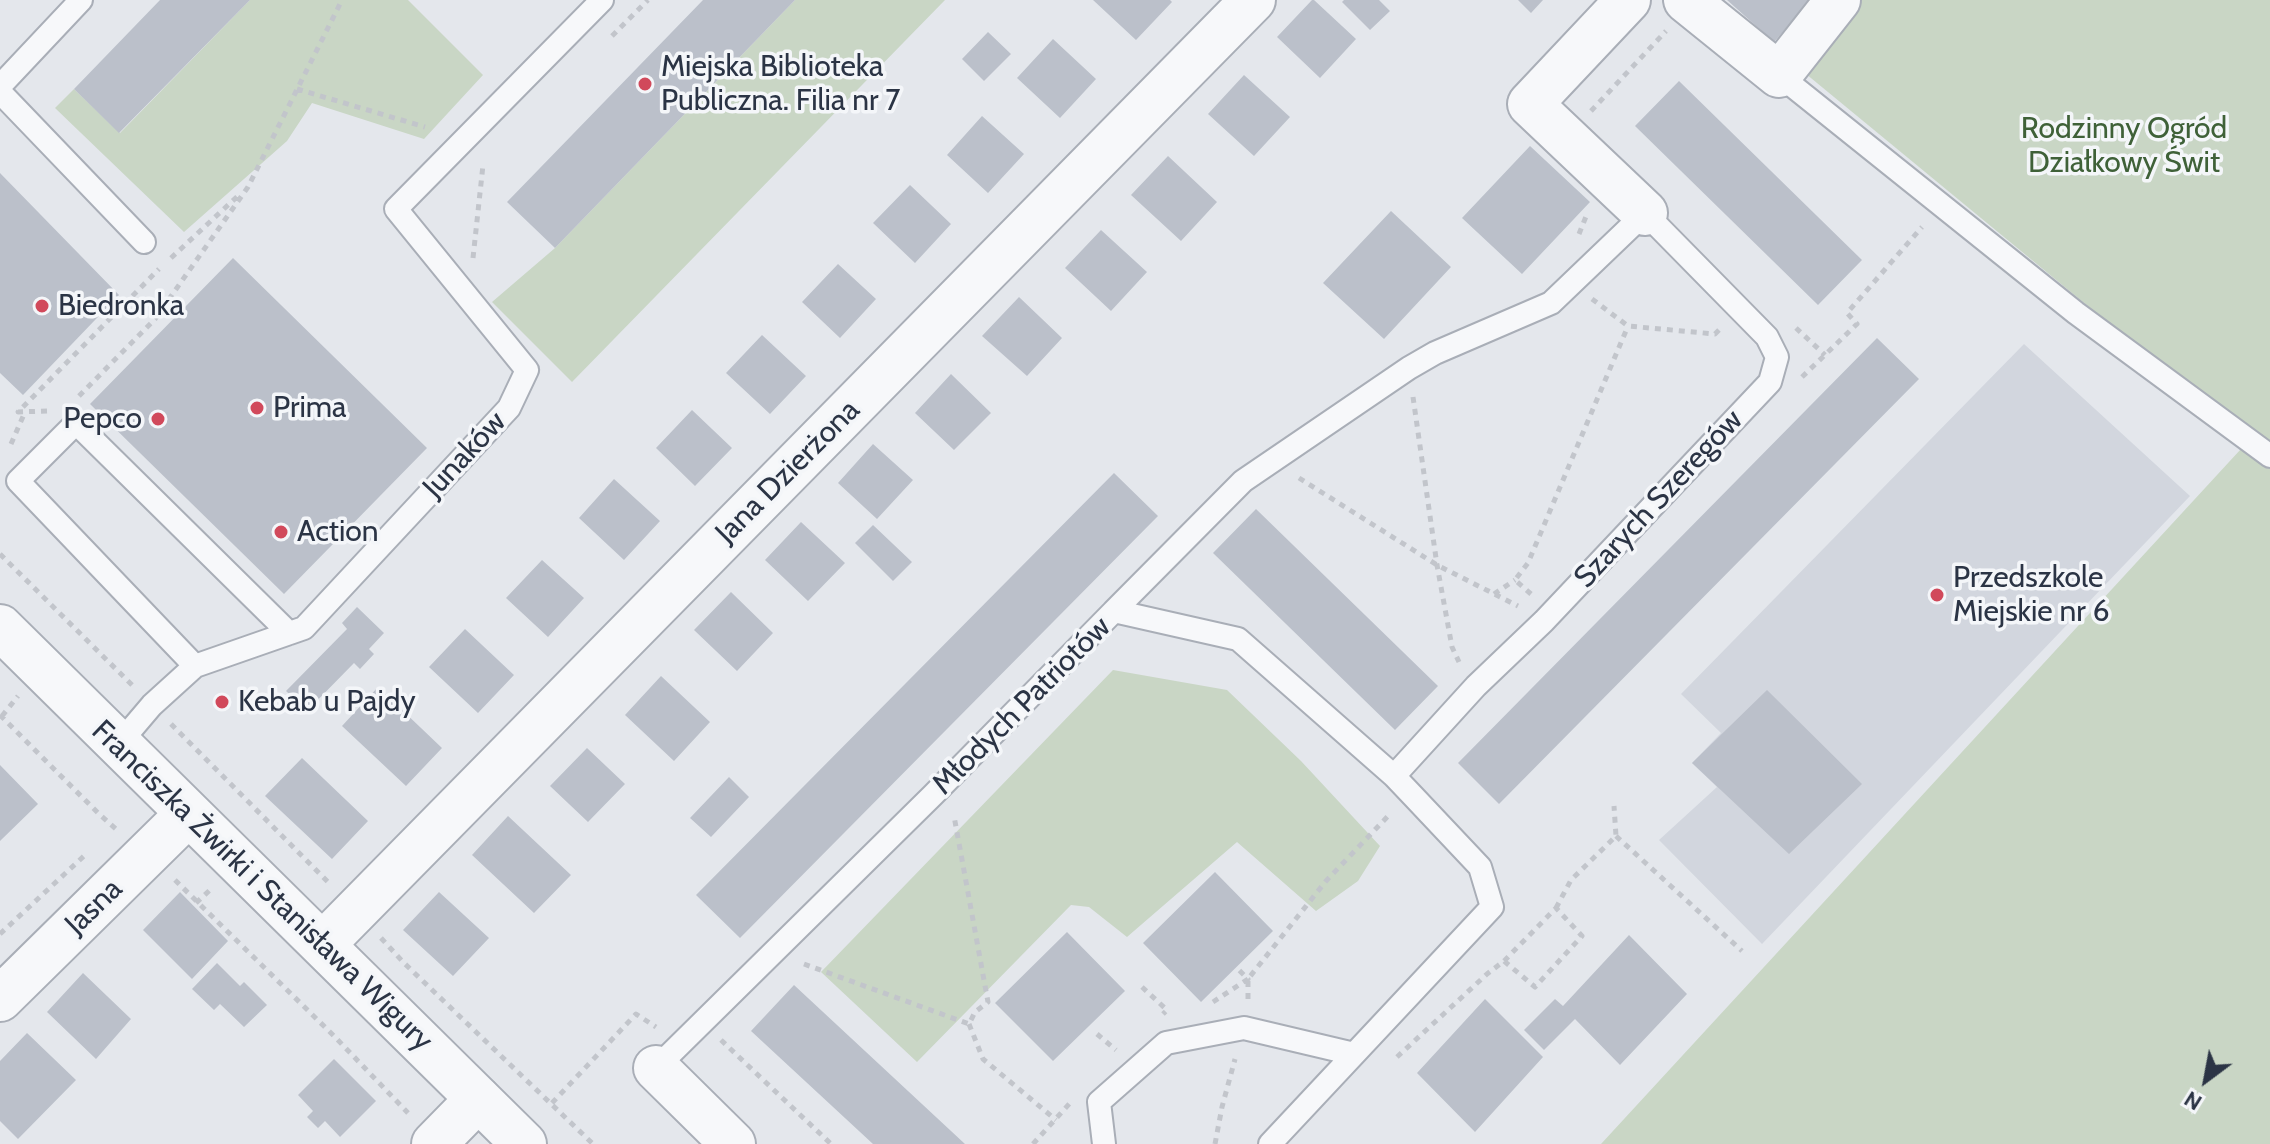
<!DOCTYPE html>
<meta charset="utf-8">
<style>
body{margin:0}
#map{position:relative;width:2270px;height:1144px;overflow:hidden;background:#e4e7ec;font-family:Cabin,sans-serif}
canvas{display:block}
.north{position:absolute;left:2166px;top:1040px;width:80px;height:80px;-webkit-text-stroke:6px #f4f6f9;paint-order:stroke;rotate:212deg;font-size:22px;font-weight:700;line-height:32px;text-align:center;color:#2b3445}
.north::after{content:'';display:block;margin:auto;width:28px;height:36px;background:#2b3445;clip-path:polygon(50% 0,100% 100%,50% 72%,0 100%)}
</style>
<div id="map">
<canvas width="2270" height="1144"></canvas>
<div class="north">N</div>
</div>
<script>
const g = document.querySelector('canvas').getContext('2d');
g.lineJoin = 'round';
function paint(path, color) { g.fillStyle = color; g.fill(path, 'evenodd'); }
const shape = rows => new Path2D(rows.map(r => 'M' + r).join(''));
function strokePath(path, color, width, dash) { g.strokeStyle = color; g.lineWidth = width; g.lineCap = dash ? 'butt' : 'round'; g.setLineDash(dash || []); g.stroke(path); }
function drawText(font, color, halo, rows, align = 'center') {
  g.font = font + ' Cabin,sans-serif'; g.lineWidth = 7; g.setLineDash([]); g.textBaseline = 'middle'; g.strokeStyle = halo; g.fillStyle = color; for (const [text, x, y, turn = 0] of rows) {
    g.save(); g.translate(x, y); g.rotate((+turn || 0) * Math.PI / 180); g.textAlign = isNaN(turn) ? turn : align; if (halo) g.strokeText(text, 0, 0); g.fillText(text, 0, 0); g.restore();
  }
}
paint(shape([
 [2024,344,2190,496,1762,944,1659,840,1717,787,1692,763,1721,733,1681,694]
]), '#d2d6de');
paint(shape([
 [250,0,408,0,483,75,424,139,312,103,287,141,184,232,55,108,74,89,120,133],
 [795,0,945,0,572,382,492,302,555,248],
 [1856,0,2270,0,2270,1144,1601,1144,2252,437,2191,391,1800,69],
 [1113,670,1227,690,1301,761,1380,846,1358,881,1316,911,1237,842,1127,937,1089,907,1071,905,917,1062,821,972]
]), '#c9d6c5');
paint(shape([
 [160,0,250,0,119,133,74,89],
 [703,0,795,0,555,248,507,202],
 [1093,0,1170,0,1172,2,1136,40],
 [1312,0,1314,0,1356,39,1320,78,1277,37],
 [1344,0,1379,0,1390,11,1370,30,1342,2],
 [1518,0,1543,0,1531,13],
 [1727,0,1811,0,1774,42],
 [988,32,1011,54,984,81,962,59],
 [1053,39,1096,79,1060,118,1017,78],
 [1244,75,1290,117,1254,156,1208,114],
 [1679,81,1862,260,1818,305,1635,126],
 [982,116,1024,154,988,193,947,155],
 [1530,146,1590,202,1522,274,1462,218],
 [1168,156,1217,202,1181,241,1131,195],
 [0,173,119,295,23,395,0,373],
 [910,185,951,224,915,263,873,223],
 [1391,211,1451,267,1384,339,1323,283],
 [1101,230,1147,272,1111,311,1065,268],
 [233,258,427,448,284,594,90,404],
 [838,264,876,299,840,338,802,302],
 [1019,297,1062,338,1027,376,982,336],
 [762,335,806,376,770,414,726,373],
 [1877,338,1919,379,1499,804,1458,763],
 [951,374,991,413,954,450,915,413],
 [692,410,732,448,695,486,656,448],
 [873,444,913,480,877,519,838,483],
 [1114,473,1158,516,740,938,696,895],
 [614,479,660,521,624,560,579,518],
 [1256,509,1438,686,1395,730,1213,553],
 [801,522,845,563,808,601,765,560],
 [873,525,912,562,893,581,855,543],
 [542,560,584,598,548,637,506,598],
 [731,592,773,633,737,671,694,630],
 [357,607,384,633,369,649,374,654,360,669,354,663,307,711,286,691,347,629,342,623],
 [465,629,514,675,478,713,429,667],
 [661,676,710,722,674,761,625,715],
 [378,687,442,748,406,786,342,726],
 [1767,690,1862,784,1789,854,1692,763],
 [587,748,625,784,588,822,550,786],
 [302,758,368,821,332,859,265,796],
 [0,765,38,804,0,841],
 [729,777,749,797,711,837,690,818],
 [508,816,571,875,534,913,472,855],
 [1215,872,1273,931,1201,1002,1143,943],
 [180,892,228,941,192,979,143,930],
 [439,892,489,938,453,976,403,930],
 [1067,932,1125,991,1053,1061,995,1003],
 [1629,935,1687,994,1620,1065,1575,1019,1544,1050,1524,1030,1555,999,1563,1006],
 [217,963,240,986,244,982,267,1005,244,1027,220,1004,214,1010,192,989],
 [83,973,131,1019,96,1059,47,1012],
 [794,985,965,1144,873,1144,751,1031],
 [1485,999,1543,1057,1475,1132,1417,1073],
 [27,1033,76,1080,18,1139,0,1121,0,1061],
 [334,1059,376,1101,340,1137,325,1121,318,1128,307,1117,313,1111,298,1095]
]), '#bbc0ca');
const service = shape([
 [1779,75,2076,313,2270,456],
 [0,86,81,0],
 [0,92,144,242],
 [1114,611,1243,481,1409,368,1435,353,1551,303,1645,213,1767,337,1777,357,1770,382,1544,621,1476,686,1394,776],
 [195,666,18,481,76,423,289,633],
 [118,745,152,705,195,666,304,628,509,408,527,370,396,209,602,0],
 [656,1068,933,795,1114,611,1238,639,1394,776,1413,796,1480,867,1492,907,1270,1144],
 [1104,1144,1099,1102,1166,1043,1244,1028,1354,1054]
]);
const minor = shape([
 [1628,0,1530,104,1645,213],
 [1686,0,1779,75,1838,0],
 [323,944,1253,0],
 [656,1068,733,1144],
 [434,1144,478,1099]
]);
const tertiary = shape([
 [0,627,524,1144],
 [0,999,188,814]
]);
strokePath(service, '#a9aeb7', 26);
strokePath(minor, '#a9aeb7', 48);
strokePath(tertiary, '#a9aeb7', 48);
strokePath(shape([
 [612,36,648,0],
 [297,89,425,127],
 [1591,111,1666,31],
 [1579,234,1587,214],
 [171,258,240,194],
 [473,258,483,165],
 [1592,299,1628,326,1715,334,1719,330],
 [1796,328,1825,355],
 [1802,377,1857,324,1847,313,1922,227],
 [79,396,155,319,248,187,342,0],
 [1413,397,1437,565,1452,647,1459,662],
 [47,411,18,412,159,269],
 [11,444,25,412],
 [1299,478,1437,565,1518,606],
 [0,554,133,686],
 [1494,594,1515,580],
 [1531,594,1515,580,1528,563,1628,326],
 [0,715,98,813,116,829],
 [2,716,18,696],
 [171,724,330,884],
 [1616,836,1742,951],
 [175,880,334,1036,408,1113],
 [196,903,211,889],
 [1556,908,1571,880,1616,836,1614,806],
 [0,934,84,856],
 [381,938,404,963,593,1144],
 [804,964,969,1024,975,1012,988,1002,954,816],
 [1142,987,1167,1010,1163,1014],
 [1248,999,1248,979,1326,881,1390,814],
 [1213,1002,1248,979,1239,970],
 [969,1024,983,1059,1056,1120],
 [1097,1034,1116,1050],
 [721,1040,831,1144],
 [1397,1057,1487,974,1504,961,1535,987,1582,936,1556,908,1504,961],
 [552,1103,636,1014,656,1027],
 [1033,1144,1070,1103],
 [1215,1144,1222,1107,1235,1059]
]), '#c2c5cb', 5, [6, 6]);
strokePath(service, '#f7f8fa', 22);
strokePath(minor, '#f7f8fa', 44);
strokePath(tertiary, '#f7f8fa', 44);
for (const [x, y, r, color] of [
 [645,84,8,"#d1495b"],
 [42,306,8,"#d1495b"],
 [257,408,8,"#d1495b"],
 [158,419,8,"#d1495b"],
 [281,532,8,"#d1495b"],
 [1937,595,8,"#d1495b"],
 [222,702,8,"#d1495b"]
]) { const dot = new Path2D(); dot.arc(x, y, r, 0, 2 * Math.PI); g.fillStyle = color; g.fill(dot); strokePath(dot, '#f4f6f9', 3); }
drawText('30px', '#2b3445', '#f4f6f9', [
 ["Miejska Biblioteka",661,67],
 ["Publiczna. Filia nr 7",661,101],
 ["Biedronka",58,306],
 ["Prima",273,408],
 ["Pepco",142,419,"right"],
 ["Action",297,532],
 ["Przedszkole",1953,578],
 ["Miejskie nr 6",1953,612],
 ["Kebab u Pajdy",238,702]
], 'left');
drawText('30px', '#3f6138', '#f4f6f9', [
 ["Rodzinny Ogród",2124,129],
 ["Działkowy Świt",2124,163]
]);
drawText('30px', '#2b3445', '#f4f6f9', [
 ["Junaków",465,455,-47],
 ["Jana Dzierżona",788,472,-45],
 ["Szarych Szeregów",1659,499,-47],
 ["Młodych Patriotów",1022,706,-45],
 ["Franciszka Żwirki i Stanisława Wigury",262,886,44],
 ["Jasna",94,907,-44]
]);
</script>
